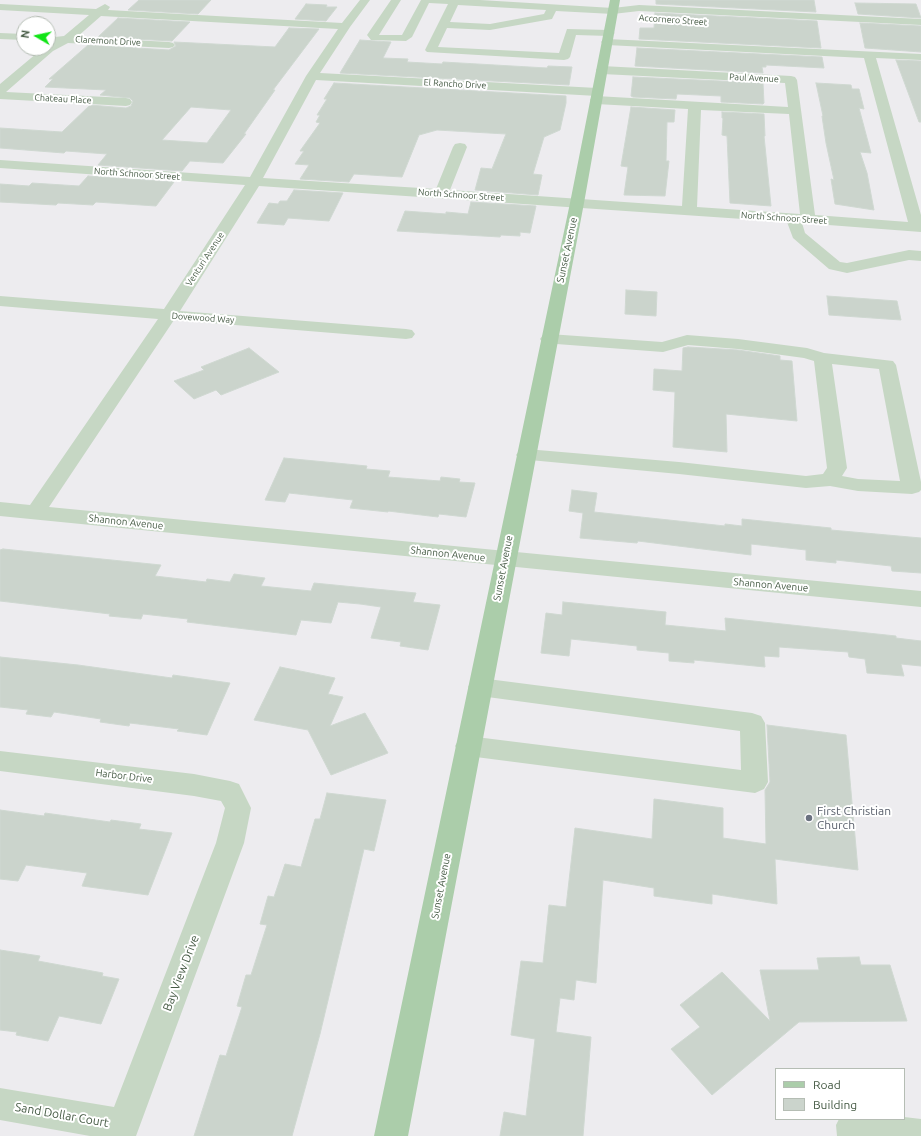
<!DOCTYPE html>
<style>
body{margin:0}
#map{position:relative;width:921px;height:1136px;overflow:hidden;background:#edecef;font-family:Ubuntu,sans-serif}
canvas{display:block}
.legend{position:absolute;left:775px;top:1068px;width:130px;height:52px;box-sizing:border-box;background:#fff;border:1px solid #b5bdb4;margin:0;padding:5px 7px;list-style:none;font-size:12px;color:#455a44}
.legend li{display:flex;align-items:center;gap:8px;height:20px}
.legend b{width:20px;border:1px solid #b5bdb4}
.north{position:absolute;left:16px;top:16px;width:40px;height:40px;box-sizing:border-box;background:#fff;border:1px solid #b5bdb4;border-radius:50%;rotate:279deg;font-size:11px;font-weight:700;line-height:16px;text-align:center;color:#455a44}
.north::after{content:'';display:block;margin:auto;width:14px;height:18px;background:#11e416;clip-path:polygon(50% 0,100% 100%,50% 72%,0 100%)}
</style>
<div id="map">
<canvas width="921" height="1136"></canvas>
<ul class="legend">
<li><b style="height:5px;background:#abcdaa"></b>Road</li>
<li><b style="height:11px;background:#cbd4cc"></b>Building</li>
</ul>
<div class="north">N</div>
</div>
<script>
const g = document.querySelector('canvas').getContext('2d');
g.lineJoin = 'round';
function paint(path, color) { g.fillStyle = color; g.fill(path, 'evenodd'); }
const shape = rows => new Path2D(rows.map(r => 'M' + r).join(''));
function strokePath(path, color, width, dash) { g.strokeStyle = color; g.lineWidth = width; g.lineCap = dash ? 'butt' : 'round'; g.setLineDash(dash || []); g.stroke(path); }
function drawText(font, color, halo, rows, align = 'center') {
  g.font = font + ' Ubuntu,sans-serif'; g.lineWidth = 4; g.setLineDash([]); g.textBaseline = 'middle'; g.strokeStyle = halo; g.fillStyle = color; for (const [text, x, y, turn = 0] of rows) {
    g.save(); g.translate(x, y); g.rotate((+turn || 0) * Math.PI / 180); g.textAlign = isNaN(turn) ? turn : align; if (halo) g.strokeText(text, 0, 0); g.fillText(text, 0, 0); g.restore();
  }
}
const building = shape([
 [139,0,211,0,198,14,128,10,139,0],
 [656,0,814,0,816,12,656,4,656,0],
 [855,3,916,4,921,18,858,14,855,3],
 [306,4,327,5,326,7,337,7,326,21,295,19,306,4],
 [655,13,817,21,821,48,639,39,640,28,654,28,655,13],
 [118,18,190,22,172,41,98,37,118,18],
 [860,23,921,26,921,52,865,48,860,23],
 [289,28,319,29,273,90,275,90,244,134,246,134,223,163,190,161,182,171,98,165,107,154,66,151,64,153,0,148,0,128,62,132,90,105,126,108,131,106,133,101,130,98,100,95,106,90,45,87,53,79,49,79,88,45,169,50,176,46,174,42,275,47,289,28],
 [191,107,231,110,207,143,162,140,191,107],
 [360,40,391,42,383,58,408,59,407,62,442,64,443,62,547,68,548,66,572,67,569,85,340,73,360,40],
 [637,48,822,57,824,68,766,65,766,67,762,67,763,73,635,66,637,48],
 [896,60,921,61,921,122,919,122,896,60],
 [633,77,763,83,764,103,763,104,721,102,721,96,677,94,676,99,633,97,631,96,633,77],
 [334,83,566,96,566,103,560,130,544,137,533,174,542,175,538,195,475,190,481,168,492,169,506,134,437,130,419,135,402,177,354,174,349,182,300,179,309,165,295,164,304,151,300,151,320,123,316,122,320,115,317,115,327,99,324,99,334,83],
 [816,83,851,85,852,89,859,89,864,109,859,108,871,153,860,152,867,173,874,210,835,204,831,179,834,180,826,143,822,116,823,116,816,83],
 [631,107,675,110,674,122,667,122,666,161,669,161,665,196,624,195,628,167,621,166,631,107],
 [722,112,764,114,765,136,764,136,771,206,730,203,727,136,722,135,723,118,722,118,722,112],
 [88,176,174,182,156,206,96,202,93,205,58,203,56,205,0,202,0,184,29,186,32,183,79,186,88,176],
 [294,190,343,193,329,221,288,218,284,225,257,223,269,203,278,204,280,201,287,201,294,190],
 [471,202,536,206,530,233,520,232,520,236,501,235,500,237,397,231,405,211,446,214,446,212,468,214,471,202],
 [626,290,657,292,656,316,625,314,626,290],
 [827,296,897,301,901,320,829,315,827,296],
 [688,347,738,350,780,356,780,360,792,361,797,421,726,414,727,452,673,447,675,392,653,390,654,369,682,371,683,348,688,347],
 [249,348,279,372,221,395,216,390,194,399,174,381,204,370,201,367,249,348],
 [284,458,367,466,366,469,390,471,388,477,440,481,441,477,460,479,459,482,475,483,466,517,439,514,438,517,388,511,388,512,350,508,353,500,289,493,285,502,265,500,284,458],
 [572,490,597,493,594,512,725,526,725,524,742,526,742,519,831,528,831,530,921,538,921,573,892,571,891,566,836,560,836,563,806,560,806,550,751,544,751,555,638,541,637,543,580,538,583,513,569,511,572,490],
 [3,549,161,565,155,576,206,582,207,579,230,582,234,574,265,578,261,586,311,591,314,583,416,593,413,602,440,605,428,650,400,646,401,642,371,638,381,607,360,604,338,602,331,623,301,620,296,635,187,622,188,619,143,614,141,619,109,616,110,614,0,601,0,550,3,549],
 [563,602,666,612,665,625,726,631,725,618,896,636,896,638,921,641,921,666,901,664,904,676,867,673,865,659,849,657,848,652,779,647,779,657,764,656,765,667,694,660,694,663,669,661,669,653,637,650,637,646,571,639,569,656,541,653,546,613,562,615,563,602],
 [0,657,78,665,172,678,173,675,230,683,207,735,177,731,179,729,130,723,129,726,100,722,101,719,54,712,51,717,26,714,28,710,0,707,0,657],
 [280,667,335,678,328,694,343,697,330,726,365,713,388,753,331,775,308,730,254,720,280,667],
 [767,725,846,735,858,870,775,859,777,904,712,894,712,904,654,896,654,888,603,880,596,983,576,980,574,1000,560,998,556,1032,591,1037,583,1136,500,1136,504,1112,526,1116,535,1039,511,1035,521,961,543,963,549,905,566,907,575,828,652,839,654,799,723,808,723,838,766,844,765,790,770,782,767,725],
 [327,793,386,800,374,851,364,849,320,1034,292,1136,194,1136,220,1055,226,1056,242,1007,237,1006,246,975,251,975,267,925,260,924,268,896,274,897,285,864,301,867,315,819,320,819,327,793],
 [0,810,44,816,45,813,110,822,111,820,141,824,139,829,172,833,148,895,82,886,87,873,26,865,18,881,0,879,0,810],
 [0,950,40,956,38,961,103,973,102,976,119,979,101,1024,59,1016,48,1041,16,1035,17,1032,0,1030,0,950],
 [859,957,861,965,890,965,907,1021,799,1022,712,1095,671,1049,700,1027,680,1005,722,972,770,1021,760,970,819,970,817,958,859,957]
]);
paint(building, '#cbd4cc');
strokePath(building, '#cfd8d1', 1);
paint(shape([
 [360,0,370,0,350,27,320,73,597,88,601,89,603,92,601,95,597,96,316,80,263,178,436,189,453,147,455,144,460,143,465,144,467,147,450,190,682,206,688,109,596,104,592,103,590,100,592,97,596,96,788,107,785,83,602,74,598,73,596,70,598,67,602,66,791,76,795,77,797,80,815,215,908,222,864,58,607,45,603,44,601,42,603,40,607,39,921,54,921,60,876,58,921,215,921,232,802,223,805,233,840,262,847,263,909,250,921,251,921,261,909,260,847,273,829,269,793,238,787,222,259,186,180,311,406,329,412,330,415,334,412,338,406,339,174,320,49,507,921,591,921,607,0,516,0,502,30,505,158,319,0,306,0,296,164,309,245,185,0,168,0,160,250,177,306,76,338,29,101,16,77,37,169,42,173,43,175,45,173,47,169,48,68,43,53,51,6,92,126,98,130,99,132,102,130,105,126,106,0,99,0,84,43,48,48,48,48,45,55,41,53,39,55,37,64,36,89,15,0,10,0,4,96,9,105,4,110,7,108,10,342,23,360,0],
 [701,110,789,114,800,214,697,207,701,110],
 [391,0,401,0,379,35,402,35,421,0,480,0,613,8,639,5,921,19,921,25,639,11,613,14,556,11,552,19,490,30,447,28,438,47,559,53,567,29,609,30,615,33,609,36,576,35,570,57,568,59,564,60,427,52,425,50,448,4,429,3,412,37,406,41,371,40,367,35,391,0],
 [458,5,546,10,544,14,490,24,450,22,458,5],
 [0,33,24,34,24,40,0,39,0,33],
 [549,334,662,342,687,335,738,339,807,348,824,353,893,361,896,365,921,482,921,490,919,492,912,494,858,491,830,486,806,488,679,474,519,459,516,455,519,451,526,449,679,462,806,476,823,474,827,468,814,361,804,358,738,349,688,345,663,352,543,343,540,339,543,335,549,334],
 [832,364,879,369,900,481,858,479,842,476,847,468,832,364],
 [480,678,752,713,761,716,765,723,768,782,764,789,755,793,468,756,459,753,455,746,459,739,468,736,741,770,740,731,480,696,471,693,468,687,471,681,480,678],
 [0,751,194,774,230,781,239,784,251,808,244,843,136,1136,90,1136,0,1120,0,1088,114,1107,216,843,225,808,221,801,194,796,0,771,0,751],
 [904,1117,921,1119,921,1136,837,1136,836,1125,839,1119,904,1119,904,1117]
]), '#c6d7c4');
paint(shape([
 [610,0,620,0,584,203,408,1136,374,1136,570,203,610,0]
]), '#abcdaa');
for (const [x, y, r, color] of [
 [809,818,4,"#6b7280"]
]) { const dot = new Path2D(); dot.arc(x, y, r, 0, 2 * Math.PI); g.fillStyle = color; g.fill(dot); strokePath(dot, '#fff', 1.5); }
drawText('9px', '#455a44', '#fff', [
 ["Accornero Street",673,20,4],
 ["Claremont Drive",108,41,3],
 ["Paul Avenue",754,78,3],
 ["El Rancho Drive",455,84,3],
 ["Chateau Place",63,99,3],
 ["North Schnoor Street",137,174,4],
 ["North Schnoor Street",461,195,4],
 ["North Schnoor Street",784,218,4],
 ["Venturi Avenue",205,259,-57],
 ["Dovewood Way",203,318,4]
]);
drawText('10px', '#455a44', '#fff', [
 ["Sunset Avenue",567,250,-78],
 ["Shannon Avenue",126,522,6],
 ["Shannon Avenue",448,554,6],
 ["Sunset Avenue",503,568,-79],
 ["Shannon Avenue",771,585,5],
 ["Harbor Drive",124,776,7],
 ["Sunset Avenue",441,886,-79]
]);
drawText('12px', '#5b616d', '#fff', [
 ["First Christian",817,811],
 ["Church",817,825]
], 'left');
drawText('12px', '#455a44', '#fff', [
 ["Bay View Drive",181,973,-69],
 ["Sand Dollar Court",62,1115,10]
]);
</script>
